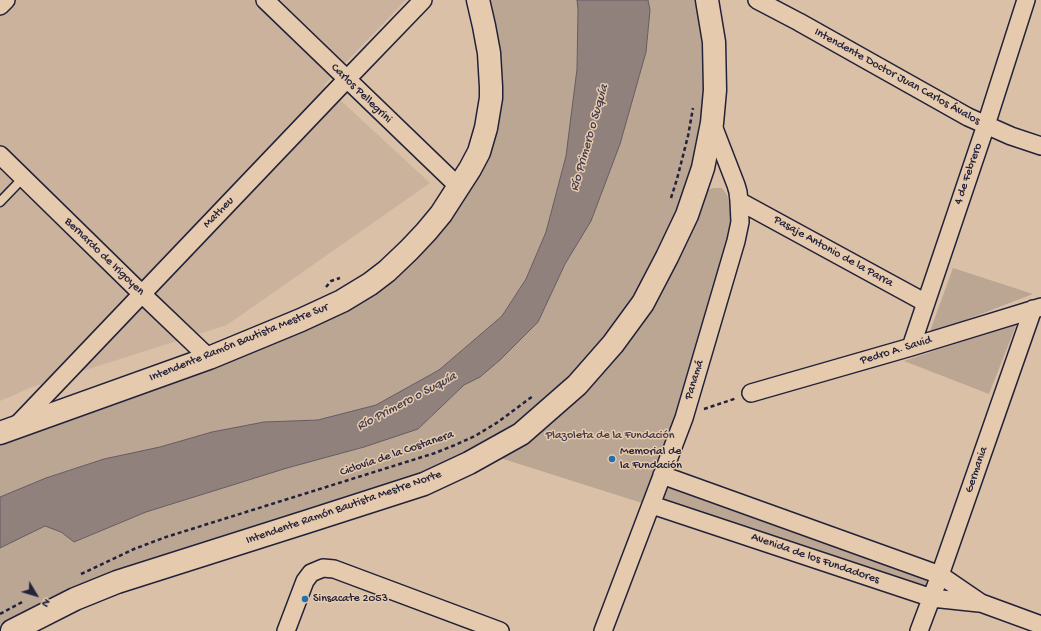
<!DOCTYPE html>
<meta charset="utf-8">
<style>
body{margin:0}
#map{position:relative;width:1041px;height:631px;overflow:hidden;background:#dac0a6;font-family:"Gochi Hand",sans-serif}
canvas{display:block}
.north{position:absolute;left:16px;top:575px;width:40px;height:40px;-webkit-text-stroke:3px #e6caad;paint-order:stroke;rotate:128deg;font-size:11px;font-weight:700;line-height:16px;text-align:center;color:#22223b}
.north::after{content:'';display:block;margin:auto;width:14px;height:18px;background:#22223b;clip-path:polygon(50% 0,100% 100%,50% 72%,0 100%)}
</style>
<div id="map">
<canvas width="1041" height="631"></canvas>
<div class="north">N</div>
</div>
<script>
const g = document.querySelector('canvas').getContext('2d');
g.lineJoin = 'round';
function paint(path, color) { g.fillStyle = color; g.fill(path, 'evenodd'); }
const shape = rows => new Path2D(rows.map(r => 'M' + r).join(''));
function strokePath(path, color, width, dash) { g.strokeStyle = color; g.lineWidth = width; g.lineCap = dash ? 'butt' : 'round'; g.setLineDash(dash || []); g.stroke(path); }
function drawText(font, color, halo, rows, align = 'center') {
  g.font = font + ' "Gochi Hand",sans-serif'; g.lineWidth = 3; g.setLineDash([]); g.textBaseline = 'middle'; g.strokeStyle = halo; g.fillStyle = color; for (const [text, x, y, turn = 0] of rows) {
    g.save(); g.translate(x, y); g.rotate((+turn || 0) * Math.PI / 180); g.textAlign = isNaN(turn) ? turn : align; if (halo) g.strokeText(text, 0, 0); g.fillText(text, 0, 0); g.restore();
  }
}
paint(shape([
 [0,0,406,0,324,85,430,183,227,325,32,387,0,401]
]), '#cab29d');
paint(shape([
 [478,0,577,0,578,9,577,69,566,156,546,232,526,279,502,316,439,370,376,405,318,420,264,422,212,432,160,447,104,459,46,478,0,497,0,433,301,320,409,250,486,128],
 [648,0,707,0,703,168,613,344,469,463,12,631,0,631,0,548,45,526,61,532,74,542,146,512,287,468,364,447,418,429,464,385,480,377,500,360,538,322,565,264,591,221,620,144,646,52,650,10],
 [714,188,722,188,727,195,730,206,730,229,716,283,672,424,642,503,494,456,552,417,707,190],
 [953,268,1033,294,929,334],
 [1017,323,989,394,904,361],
 [668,487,935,575,930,587,662,501]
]), '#bba694');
const water = shape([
 [577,0,648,0,650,10,646,52,620,144,591,221,565,264,538,322,500,360,480,377,464,385,418,429,364,447,287,468,146,512,74,542,61,532,45,526,0,548,0,497,46,478,104,459,160,447,212,432,264,422,318,420,376,405,439,370,502,316,526,279,546,232,566,156,577,69,578,9,577,0]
]);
paint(water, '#91817c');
strokePath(water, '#655b62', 1);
const lane = shape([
 [0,202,23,178]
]);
const street = shape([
 [265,0,459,187],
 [757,0,799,22,968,117,1011,136,1041,146],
 [0,6,6,0],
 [0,155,142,294,209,358],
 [739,201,926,303],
 [911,347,986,125,1026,0],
 [751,393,911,347,1041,307],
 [17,425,346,80,423,0],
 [662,475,940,575,981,603,1041,625],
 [652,505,932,598,979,603],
 [286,631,305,581,311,573,323,568,334,569,500,631],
 [603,631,684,418,736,241,740,222,739,201,738,192,736,185,712,123],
 [919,631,940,575,1033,309]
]);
const primary = shape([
 [0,433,209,358,301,320,342,301,370,284,387,271,409,250,426,232,441,214,470,169,479,152,486,128,491,98,491,87,489,53,484,26,478,0],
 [12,631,75,599,117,582,309,521,424,484,469,463,521,434,577,385,613,344,643,303,667,257,687,215,703,168,712,123,715,90,714,42,707,0]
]);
strokePath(lane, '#22223b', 11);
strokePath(street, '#22223b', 20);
strokePath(primary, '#22223b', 25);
strokePath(shape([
 [671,198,677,179,688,136,693,108],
 [326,287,331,281,340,278],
 [704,409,737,398],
 [81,574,134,549,166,537,435,453,455,445,475,436,498,422,533,396],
 [0,614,24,601]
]), '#22223b', 2.5, [4, 3]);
strokePath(lane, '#e6caad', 8);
strokePath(street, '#e6caad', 17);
strokePath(primary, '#e6caad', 22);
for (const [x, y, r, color] of [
 [612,459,4,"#1f6fb2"],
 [305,599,4,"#1f6fb2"]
]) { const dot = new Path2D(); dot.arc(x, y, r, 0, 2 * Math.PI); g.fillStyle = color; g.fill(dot); strokePath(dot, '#e6caad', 1.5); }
drawText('12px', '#22223b', '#e6caad', [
 ["Intendente Doctor Juan Carlos Ávalos",897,77,29],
 ["Carlos Pellegrini",361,94,44],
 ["4 de Febrero",969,174,-71],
 ["Matheu",219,213,-46],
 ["Pasaje Antonio de la Parra",833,252,29],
 ["Bernardo de Irigoyen",104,257,44],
 ["Intendente Ramón Bautista Mestre Sur",239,343,-22],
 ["Pedro A. Savid",896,351,-17],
 ["Panamá",695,380,-73],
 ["Ciclovía de la Costanera",397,454,-19],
 ["Germania",977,470,-71],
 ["Intendente Ramón Bautista Mestre Norte",344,508,-19],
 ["Avenida de los Fundadores",815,559,19]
]);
drawText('12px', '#413c4d', '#e6caad', [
 ["Plazoleta de la Fundación",610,436]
]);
drawText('12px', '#22223b', '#e6caad', [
 ["Memorial de",620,452],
 ["la Fundación",620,466],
 ["Sinsacate 2053",313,599]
], 'left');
drawText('italic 13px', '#433e4e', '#e6caad', [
 ["Río Primero o Suquía",590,138,-74],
 ["Río Primero o Suquía",407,402,-28]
]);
</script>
